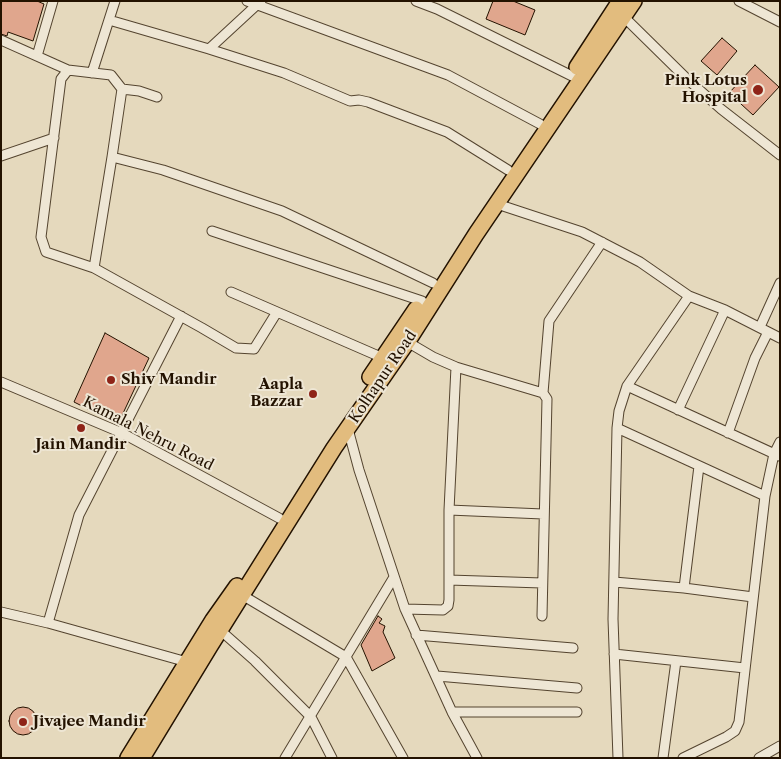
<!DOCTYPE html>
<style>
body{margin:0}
#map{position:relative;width:781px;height:759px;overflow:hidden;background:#e5d9bd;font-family:"Libre Caslon Text",serif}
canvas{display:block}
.frame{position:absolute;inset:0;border:2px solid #231200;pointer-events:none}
</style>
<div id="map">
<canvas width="781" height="759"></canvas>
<div class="frame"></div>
</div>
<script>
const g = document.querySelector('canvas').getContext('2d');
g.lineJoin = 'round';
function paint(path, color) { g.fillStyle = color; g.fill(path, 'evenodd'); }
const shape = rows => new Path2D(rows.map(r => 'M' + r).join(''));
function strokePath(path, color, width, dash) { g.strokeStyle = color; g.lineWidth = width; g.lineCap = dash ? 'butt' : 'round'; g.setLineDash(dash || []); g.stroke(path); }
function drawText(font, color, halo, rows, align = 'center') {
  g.font = font + ' "Libre Caslon Text",serif'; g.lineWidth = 4; g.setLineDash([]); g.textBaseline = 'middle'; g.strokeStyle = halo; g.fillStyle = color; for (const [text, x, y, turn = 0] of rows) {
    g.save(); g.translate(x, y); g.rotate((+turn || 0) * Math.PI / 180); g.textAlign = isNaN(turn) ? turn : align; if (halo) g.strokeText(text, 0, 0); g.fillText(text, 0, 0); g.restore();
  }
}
const building = shape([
 [1,1,37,1,44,4,33,41,8,32,7,36,1,34,1,1],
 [493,1,513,1,535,10,525,35,486,19,493,1],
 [722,38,737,51,717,75,701,61,722,38],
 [755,65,779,87,753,115,729,93,755,65],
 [105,333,149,358,118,424,74,402,105,333],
 [378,616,382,619,379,623,385,626,383,632,395,658,372,671,361,645,378,616],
 '9 721a14 14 0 1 1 28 0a14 14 0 1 1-28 0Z'
]);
paint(building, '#e0a68d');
strokePath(building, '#231200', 1);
const minor = shape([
 [247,1,448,75,540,124],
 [416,1,437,9,572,76],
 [739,1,780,22],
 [624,17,686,78,721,109,780,155],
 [109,20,209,49,284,73,350,101,359,100,368,102,447,132,508,170],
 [1,40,68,70],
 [209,49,261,1],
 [37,56,53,1],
 [92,73,115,1],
 [122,89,139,91,157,97],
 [1,156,54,138],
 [112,157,94,268,46,252,41,237,61,79,68,70,111,75,122,89,112,157,163,170,282,211,433,283],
 [497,204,582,232,640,262,689,296,725,310,780,338],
 [212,231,422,301],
 [94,268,202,328,236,348,254,349,277,312],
 [231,292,383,358],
 [760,327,780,283],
 [404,340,433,357,456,367,543,393,547,399,542,616],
 [1,382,122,433,279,518],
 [627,386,779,456],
 [543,393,549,321,602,242],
 [678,410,725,310],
 [617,428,765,496],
 [348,429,359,470,405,609,452,712,477,758],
 [728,433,755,358,768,332],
 [449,510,543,514],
 [449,580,542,583],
 [614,582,684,588,753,597],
 [684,588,699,466],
 [242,595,346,657,403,758],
 [405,609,443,610,448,606,449,600,449,510,456,367],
 [1,612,48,623,187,662],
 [48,623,79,515,181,316],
 [220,630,255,661,311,717,332,758],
 [416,635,573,648],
 [614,654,745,668],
 [437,676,577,688],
 [452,712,577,712],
 [285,758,394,577],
 [618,758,613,619,617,428,619,411,627,386,689,296],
 [663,758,676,661],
 [683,758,726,737,735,731,739,722,765,496,774,454,780,442],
 [759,758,780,746]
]);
const primary = shape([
 [577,67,620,1],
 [370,377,416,309],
 [128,758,213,620,237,586],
 [142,758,210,646,334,448,408,341,476,234,634,1]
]);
strokePath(minor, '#54442f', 11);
strokePath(primary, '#231200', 18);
strokePath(minor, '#eee6d4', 9);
strokePath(primary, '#e2bc7e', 15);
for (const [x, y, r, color] of [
 [758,90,6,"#8f2418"],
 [111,380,5,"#8f2418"],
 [313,394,5,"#8f2418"],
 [81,428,5,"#8f2418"],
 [23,722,5,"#8f2418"]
]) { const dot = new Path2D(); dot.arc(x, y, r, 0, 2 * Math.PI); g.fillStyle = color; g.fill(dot); strokePath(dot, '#eee6d4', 2); }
drawText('bold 15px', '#231200', '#eee6d4', [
 ["Pink Lotus",747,81],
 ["Hospital",747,98],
 ["Shiv Mandir",121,380,"left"],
 ["Aapla",303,385],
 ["Bazzar",303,402],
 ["Jain Mandir",81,445,"center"],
 ["Jivajee Mandir",33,722,"left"]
], 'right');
drawText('15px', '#231200', '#eee6d4', [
 ["Kolhapur Road",383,377,-56],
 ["Kamala Nehru Road",148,434,27]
]);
</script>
